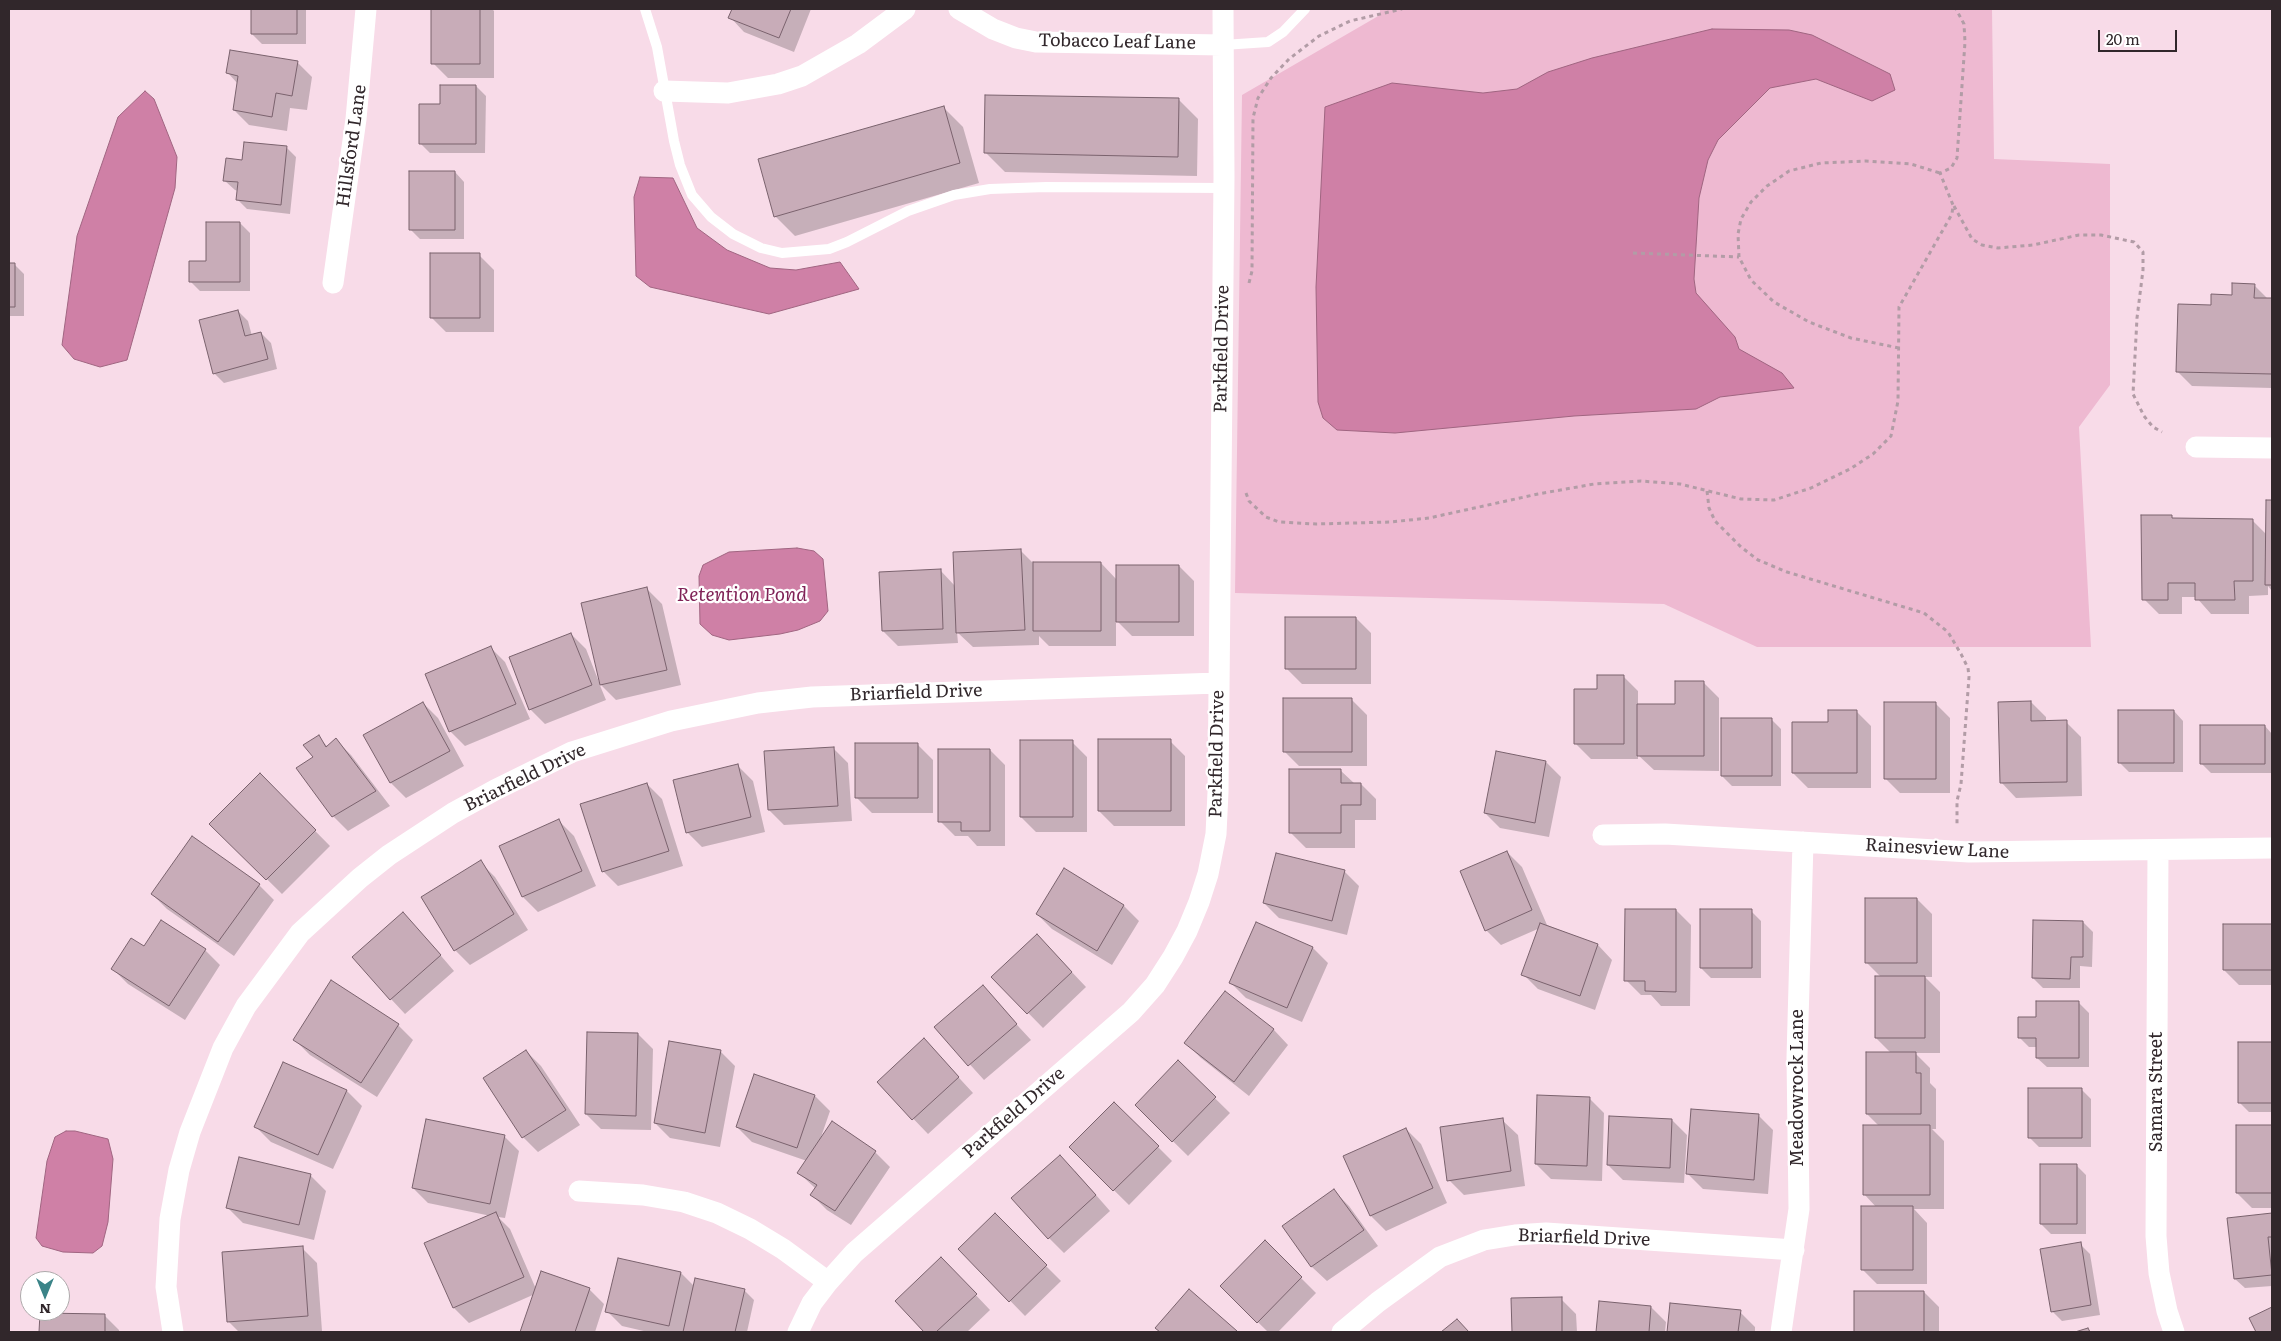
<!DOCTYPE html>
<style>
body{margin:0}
#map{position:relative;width:2281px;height:1341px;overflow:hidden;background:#f8dbe8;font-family:Literata,serif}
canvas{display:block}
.frame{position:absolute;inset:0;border:10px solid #31272b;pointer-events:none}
.north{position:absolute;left:20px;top:1271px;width:50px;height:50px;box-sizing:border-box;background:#fff;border:1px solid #ada9aa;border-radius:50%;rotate:180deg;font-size:14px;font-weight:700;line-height:20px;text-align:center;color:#31272b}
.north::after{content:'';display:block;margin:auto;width:18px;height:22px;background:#3b8488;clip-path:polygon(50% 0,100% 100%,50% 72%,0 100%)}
.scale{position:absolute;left:2098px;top:30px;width:79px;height:22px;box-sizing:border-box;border:2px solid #31272b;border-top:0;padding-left:6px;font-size:15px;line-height:18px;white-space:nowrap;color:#31272b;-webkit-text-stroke:4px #fff;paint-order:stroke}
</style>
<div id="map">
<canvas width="2281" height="1341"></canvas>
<div class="frame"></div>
<div class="north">N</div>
<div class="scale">20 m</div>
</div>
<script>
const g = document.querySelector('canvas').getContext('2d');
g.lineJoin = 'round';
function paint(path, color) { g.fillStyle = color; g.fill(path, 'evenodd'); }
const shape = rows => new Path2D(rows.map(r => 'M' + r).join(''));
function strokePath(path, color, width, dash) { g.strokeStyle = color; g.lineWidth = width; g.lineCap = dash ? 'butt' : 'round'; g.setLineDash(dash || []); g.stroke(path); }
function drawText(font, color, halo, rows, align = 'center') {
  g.font = font + ' Literata,serif'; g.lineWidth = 4.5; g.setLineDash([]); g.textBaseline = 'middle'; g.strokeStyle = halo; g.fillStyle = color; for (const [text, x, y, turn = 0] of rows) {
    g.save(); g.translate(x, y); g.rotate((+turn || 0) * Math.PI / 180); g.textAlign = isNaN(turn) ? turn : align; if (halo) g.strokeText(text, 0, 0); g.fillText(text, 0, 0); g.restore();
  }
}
paint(shape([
 [1380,9,1992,9,1994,159,2110,164,2110,385,2079,427,2091,647,1757,647,1664,604,1235,593,1242,95,1380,15]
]), '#eeb9d1');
const water = shape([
 [1712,29,1789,30,1812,35,1890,74,1895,90,1872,101,1816,79,1770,88,1718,140,1708,160,1699,198,1694,279,1696,293,1735,337,1739,349,1782,373,1794,388,1720,397,1696,409,1574,416,1395,433,1337,430,1323,418,1318,402,1316,287,1325,107,1392,83,1483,93,1517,89,1548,72,1592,58,1712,29],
 [145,91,154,99,177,157,175,188,127,360,100,367,74,359,62,345,77,236,118,117,145,91],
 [640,177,673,178,697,228,727,250,770,268,796,270,840,262,859,289,769,314,650,287,636,276,634,197,640,177],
 [797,548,814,551,823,559,828,611,820,621,798,630,780,634,729,640,712,635,700,624,699,576,703,565,729,552,797,548],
 [66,1131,75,1131,108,1139,113,1159,108,1222,102,1246,93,1253,63,1252,42,1246,36,1238,47,1161,55,1137,66,1131]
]);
paint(water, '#cf80a6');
strokePath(water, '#a06581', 1);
paint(shape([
 [252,9,306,9,306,44,262,44,252,34],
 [433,9,492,9,494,11,494,78,448,78,433,63],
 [733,9,811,9,794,52,744,32,730,17],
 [297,62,312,77,307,110,290,108,287,131,249,125,234,110,238,84,228,73],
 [476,86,486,96,485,153,430,153,420,143,441,106],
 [1178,99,1198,119,1197,176,1005,172,986,153],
 [943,107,963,127,979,183,795,236,775,216],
 [286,147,296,157,290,214,247,209,237,199,238,191,235,190,225,181,243,161],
 [455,172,464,182,464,239,420,239,410,229],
 [240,223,250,233,250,291,200,291,190,281],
 [479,255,494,270,494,332,446,332,431,317],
 [9,264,14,264,24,274,24,316,9,316],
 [2254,285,2269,300,2272,300,2272,388,2192,386,2177,371,2212,306],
 [238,311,248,321,252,336,261,333,271,343,277,369,224,383,214,373],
 [2268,501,2272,501,2272,591,2268,586,2268,595,2249,596,2249,614,2211,614,2196,597,2182,597,2182,614,2159,614,2144,599,2171,516,2174,520,2252,520,2267,535],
 [1021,551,1033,563,1101,563,1117,580,1179,566,1194,581,1194,636,1132,636,1116,620,1116,646,1049,646,1039,636,1039,645,973,647,957,632,958,643,898,646,883,631,940,570,955,586],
 [647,589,662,604,681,685,616,700,599,683,606,700,545,724,530,709,571,634,586,649,599,682,601,682],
 [1356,618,1371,633,1371,684,1302,684,1287,669],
 [490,647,505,662,530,719,465,746,450,731],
 [1623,676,1638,691,1638,705,1677,705,1704,683,1719,698,1719,771,1654,770,1638,755,1638,759,1591,759,1576,744,1598,690],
 [1352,700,1367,715,1367,766,1299,766,1284,751],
 [2031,702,2046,717,2046,722,2066,722,2081,737,2082,796,2016,798,2001,782],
 [423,703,438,718,464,766,406,798,391,783,364,735],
 [1935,703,1950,718,1950,793,1900,793,1885,778],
 [1856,711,1871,726,1871,788,1808,788,1793,773,1829,724],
 [2174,711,2183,721,2183,772,2129,772,2119,762],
 [1771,719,1781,729,1781,786,1732,786,1722,776],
 [2265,726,2272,734,2272,773,2211,773,2201,763],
 [318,737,328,747,336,740,351,755,390,806,348,831,333,816,298,768,315,757],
 [1170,741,1185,756,1185,826,1114,826,1099,811],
 [1072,742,1087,757,1087,832,1036,832,1021,817],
 [918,745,933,760,933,813,872,813,857,798],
 [833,748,848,763,852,821,784,825,769,810,766,752],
 [990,750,1005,765,1005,846,977,846,968,836,955,836,940,821],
 [1546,762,1561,777,1549,837,1500,828,1485,813],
 [738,766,753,781,765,832,702,847,687,832],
 [1340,770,1355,784,1361,784,1376,799,1376,820,1355,820,1355,848,1306,848,1291,833],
 [260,775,330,846,282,894,211,824],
 [647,784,662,799,683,866,618,886,603,871],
 [559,821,574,836,596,886,538,912,523,897,501,846],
 [1507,852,1522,867,1547,925,1598,945,1612,960,1595,1010,1538,989,1523,974,1540,928,1501,945,1486,930],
 [480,862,495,877,528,930,470,965,455,950],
 [1064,870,1124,906,1139,921,1112,965,1052,929,1037,914],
 [1344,871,1359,886,1347,935,1279,918,1264,903],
 [259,885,274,900,234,956,167,909,152,894],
 [1917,899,1932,914,1932,977,1925,977,1940,992,1940,1053,1915,1053,1930,1068,1930,1083,1936,1089,1936,1129,1932,1129,1944,1141,1944,1209,1914,1209,1927,1223,1927,1284,1877,1284,1862,1269,1877,1208,1864,1194,1879,1126,1867,1114,1891,1053,1876,1038,1881,977,1866,962],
 [1676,910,1691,925,1690,1006,1661,1006,1651,995,1641,995,1626,980],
 [1751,911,1761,921,1761,978,1711,978,1701,968],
 [2083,922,2093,932,2092,967,2080,966,2080,988,2043,988,2033,978],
 [1257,923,1313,948,1328,963,1302,1022,1246,998,1231,983],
 [2224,926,2272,926,2272,985,2239,985,2224,970],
 [418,929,454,971,405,1014,391,999],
 [145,948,205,950,220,965,185,1020,128,984,113,969],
 [1051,950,1086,987,1043,1028,993,977],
 [331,982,398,1025,413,1040,377,1097,310,1055,295,1040],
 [982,987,1031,1040,984,1080,936,1027],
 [1225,993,1274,1030,1288,1045,1249,1096,1201,1058,1186,1043],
 [2079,1003,2089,1013,2089,1067,2047,1067,2037,1058,2037,1047,2029,1047,2019,1037,2037,1018],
 [638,1034,653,1049,651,1130,601,1129,586,1114],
 [2239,1043,2272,1043,2272,1112,2249,1112,2239,1102],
 [526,1051,541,1066,580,1125,538,1152,523,1137],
 [720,1051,735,1066,720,1147,670,1138,655,1123],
 [938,1055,973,1093,928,1134,878,1082],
 [1178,1062,1230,1113,1188,1156,1136,1105],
 [284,1064,347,1091,362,1106,333,1169,271,1142,256,1127],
 [755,1075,815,1096,830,1111,820,1140,875,1152,890,1167,851,1225,827,1210,812,1195,816,1189,799,1173,807,1161,752,1142,737,1127],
 [2081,1089,2091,1099,2091,1147,2039,1147,2029,1137],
 [1589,1098,1604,1113,1602,1181,1551,1179,1536,1164],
 [1114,1103,1172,1161,1129,1205,1070,1147],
 [1758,1115,1773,1130,1768,1194,1703,1189,1688,1174],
 [1502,1120,1518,1135,1525,1186,1464,1195,1449,1180],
 [1672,1120,1687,1135,1684,1183,1623,1180,1608,1165],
 [2237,1126,2272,1126,2272,1208,2252,1208,2237,1193],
 [1406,1129,1421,1144,1447,1203,1386,1231,1371,1216,1345,1157],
 [504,1136,519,1151,505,1218,498,1217,510,1229,536,1289,589,1289,604,1304,595,1332,522,1332,535,1294,469,1323,454,1308,491,1216,428,1203,413,1188],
 [240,1159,311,1176,326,1191,314,1240,243,1223,228,1208],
 [2076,1165,2086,1175,2086,1234,2051,1234,2041,1224],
 [1075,1171,1110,1211,1064,1253,1049,1238],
 [1334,1191,1349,1206,1378,1246,1327,1281,1312,1267,1284,1227],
 [2272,1214,2272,1286,2245,1288,2235,1279,2228,1219],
 [995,1215,1061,1281,1025,1316,960,1249],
 [1265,1242,1316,1293,1278,1332,1268,1332,1221,1286],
 [2080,1244,2090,1254,2100,1315,2062,1321,2052,1311],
 [302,1248,317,1263,322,1331,239,1332,228,1321],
 [618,1259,681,1273,694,1286,744,1290,754,1300,747,1332,648,1332,622,1326,607,1311],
 [956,1274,990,1310,967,1332,926,1332,897,1301],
 [1189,1290,1237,1332,1161,1332,1156,1328],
 [1855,1292,1924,1292,1939,1307,1939,1332,1855,1332],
 [1513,1299,1561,1299,1576,1314,1577,1332,1513,1332],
 [1600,1303,1651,1307,1666,1322,1665,1332,1598,1332],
 [1671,1304,1740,1312,1755,1327,1755,1332,1669,1332],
 [41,1314,104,1315,119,1330,119,1332,40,1332]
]), '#0003');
const building = shape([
 [251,9,297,9,297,34,251,34,251,9],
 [431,9,480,9,480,64,431,64,431,9],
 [732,9,791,9,779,38,728,18,732,9],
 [230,50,298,61,292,96,276,93,272,117,233,110,238,76,226,73,230,50],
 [440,85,476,85,476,144,419,144,419,104,440,104,440,85],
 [985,95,1179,98,1178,157,984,153,985,95],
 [944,106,960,163,774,217,758,159,944,106],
 [244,142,287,146,281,205,236,200,238,182,223,181,226,158,242,160,244,142],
 [409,171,455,171,455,230,409,230,409,171],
 [206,222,240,222,240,282,189,282,189,261,206,261,206,222],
 [430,253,480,253,480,318,430,318,430,253],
 [9,263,15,263,15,307,9,307,9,263],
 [2232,283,2255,284,2254,298,2272,298,2272,374,2176,372,2178,304,2211,305,2211,294,2232,295,2232,283],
 [238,310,245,336,261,332,268,359,213,374,199,320,238,310],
 [2266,500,2272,500,2272,585,2265,585,2266,500],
 [2141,515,2172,515,2172,518,2253,519,2253,581,2234,581,2235,600,2195,600,2195,583,2168,583,2168,600,2142,600,2141,515],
 [1021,549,1025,630,956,633,953,552,1021,549],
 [1033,562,1101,562,1101,631,1033,631,1033,562],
 [1116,565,1179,565,1179,622,1116,622,1116,565],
 [941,569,943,629,882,631,879,572,941,569],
 [647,587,667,670,600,685,581,603,647,587],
 [1285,617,1356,617,1356,669,1285,669,1285,617],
 [571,633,592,685,529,710,509,657,571,633],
 [491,646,516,704,449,732,425,674,491,646],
 [1597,675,1624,675,1624,744,1574,744,1574,689,1597,689,1597,675],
 [1675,681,1704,681,1704,756,1637,756,1637,704,1675,704,1675,681],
 [1283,698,1352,698,1352,752,1283,752,1283,698],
 [2031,701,2031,721,2067,720,2067,782,2000,783,1998,702,2031,701],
 [423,702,450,751,390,783,363,735,423,702],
 [1884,702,1936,702,1936,779,1884,779,1884,702],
 [1828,710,1857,710,1857,773,1792,773,1792,722,1828,722,1828,710],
 [2118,710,2174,710,2174,763,2118,763,2118,710],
 [1721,718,1772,718,1772,776,1721,776,1721,718],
 [2200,725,2265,725,2265,764,2200,764,2200,725],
 [319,735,326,747,336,738,376,791,332,817,296,768,313,757,303,745,319,735],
 [1098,739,1171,739,1171,811,1098,811,1098,739],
 [1020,740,1073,740,1073,817,1020,817,1020,740],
 [855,743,918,743,918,798,855,798,855,743],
 [834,747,838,806,768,810,764,751,834,747],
 [938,749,990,749,990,831,961,831,961,822,938,822,938,749],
 [1496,751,1546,761,1535,823,1484,813,1496,751],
 [738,764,751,817,686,833,673,780,738,764],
 [1289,769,1341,769,1341,783,1361,783,1361,805,1341,805,1341,833,1289,833,1289,769],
 [260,773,316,830,266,880,209,824,260,773],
 [647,783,669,851,602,872,580,804,647,783],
 [559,819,582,871,522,897,499,846,559,819],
 [192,836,260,884,218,942,151,894,192,836],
 [1507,851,1532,910,1485,931,1460,871,1507,851],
 [1276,853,1345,870,1332,921,1263,903,1276,853],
 [481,860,514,914,454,951,421,897,481,860],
 [1064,868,1124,905,1097,951,1036,914,1064,868],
 [1865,898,1917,898,1917,963,1865,963,1865,898],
 [1625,909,1676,909,1676,992,1645,991,1645,981,1624,981,1625,909],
 [1700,909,1752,909,1752,968,1700,968,1700,909],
 [403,912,441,955,390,1000,352,957,403,912],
 [161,920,206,949,169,1006,111,969,131,938,144,946,161,920],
 [2033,920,2083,921,2083,957,2071,957,2070,979,2032,978,2033,920],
 [1256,922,1313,947,1287,1008,1229,983,1256,922],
 [1540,923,1598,944,1580,996,1521,975,1540,923],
 [2223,924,2272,924,2272,970,2223,970,2223,924],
 [1037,934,1072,972,1027,1014,991,977,1037,934],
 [1875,976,1925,976,1925,1038,1875,1038,1875,976],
 [331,980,399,1024,361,1083,293,1040,331,980],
 [983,985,1017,1024,968,1066,934,1027,983,985],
 [1225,991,1274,1029,1234,1082,1184,1043,1225,991],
 [2036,1001,2079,1001,2079,1058,2036,1058,2036,1038,2018,1038,2018,1017,2036,1017,2036,1001],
 [587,1032,638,1033,636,1116,585,1114,587,1032],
 [924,1038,959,1077,912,1120,877,1082,924,1038],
 [669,1041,721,1050,705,1133,654,1123,669,1041],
 [2238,1042,2272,1042,2272,1103,2238,1103,2238,1042],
 [526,1050,566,1110,522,1138,483,1078,526,1050],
 [1866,1052,1916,1052,1916,1073,1921,1073,1921,1114,1866,1114,1866,1052],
 [1178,1060,1216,1097,1172,1142,1135,1105,1178,1060],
 [283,1062,347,1090,318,1155,254,1127,283,1062],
 [754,1074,815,1095,797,1148,736,1127,754,1074],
 [2028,1088,2082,1088,2082,1138,2028,1138,2028,1088],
 [1537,1095,1590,1097,1587,1166,1535,1164,1537,1095],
 [1114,1102,1159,1146,1113,1191,1069,1147,1114,1102],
 [1691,1109,1759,1114,1754,1180,1686,1174,1691,1109],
 [1609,1116,1672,1119,1670,1168,1607,1165,1609,1116],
 [1503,1118,1511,1171,1447,1181,1440,1127,1503,1118],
 [426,1119,505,1135,490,1204,412,1188,426,1119],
 [832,1121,876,1151,835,1211,810,1195,817,1185,797,1173,832,1121],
 [1863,1125,1930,1125,1930,1195,1863,1195,1863,1125],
 [2236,1125,2272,1125,2272,1193,2236,1193,2236,1125],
 [1406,1128,1433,1188,1370,1216,1343,1156,1406,1128],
 [1060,1155,1096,1195,1048,1239,1011,1198,1060,1155],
 [239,1157,311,1174,299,1225,226,1208,239,1157],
 [2040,1164,2077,1164,2077,1224,2040,1224,2040,1164],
 [1334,1189,1364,1230,1311,1267,1282,1226,1334,1189],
 [1861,1206,1913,1206,1913,1270,1861,1270,1861,1206],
 [496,1212,524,1277,453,1308,424,1243,496,1212],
 [995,1213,1047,1265,1009,1302,958,1249,995,1213],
 [2272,1213,2272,1237,2268,1237,2272,1275,2234,1279,2227,1218,2272,1213],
 [1265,1240,1302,1277,1257,1323,1220,1286,1265,1240],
 [2081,1242,2091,1305,2051,1312,2040,1249,2081,1242],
 [303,1246,308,1316,227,1322,222,1252,303,1246],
 [941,1257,977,1294,936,1332,924,1332,895,1301,941,1257],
 [618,1258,681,1272,669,1326,605,1312,618,1258],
 [541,1271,590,1288,575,1332,520,1332,541,1271],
 [695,1278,745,1289,735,1332,683,1332,695,1278],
 [1189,1289,1237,1331,1236,1332,1160,1332,1155,1328,1189,1289],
 [1854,1291,1924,1291,1924,1332,1854,1332,1854,1291],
 [1562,1297,1562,1332,1512,1332,1511,1298,1562,1297],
 [1599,1301,1651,1306,1649,1332,1596,1332,1599,1301],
 [1670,1303,1741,1310,1738,1332,1667,1332,1670,1303],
 [2272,1307,2272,1332,2256,1332,2249,1318,2272,1307],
 [40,1313,105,1314,105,1332,39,1332,40,1313],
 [1457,1319,1469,1332,1441,1332,1457,1319],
 [2088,1328,2090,1332,2075,1332,2088,1328]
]);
paint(building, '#c8acb8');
strokePath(building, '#7a626d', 1);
strokePath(shape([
 [1954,206,1972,239,1982,245,1998,248,2033,245,2079,235,2101,235,2134,242,2143,252,2143,270,2137,318,2133,394,2144,416,2153,427,2162,432],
 [1633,253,1739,257],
 [1249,283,1252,271,1253,118,1258,98,1271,78,1289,59,1319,36,1350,21,1402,9],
 [1899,348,1851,338,1809,322,1774,302,1751,280,1739,257,1738,234,1741,219,1751,202,1767,186,1789,171,1821,163,1866,161,1911,164,1940,173],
 [1707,491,1709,508,1715,521,1741,547,1758,560,1787,572,1924,613,1948,632,1961,654,1968,668,1969,677,1961,784,1957,801,1957,824],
 [1246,493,1249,501,1266,517,1279,522,1316,524,1390,522,1429,518,1538,494,1594,484,1641,481,1680,484,1741,499,1774,500,1811,488,1850,469,1873,454,1891,436,1898,401,1899,307,1952,214,1953,205,1940,173,1951,168,1957,158,1965,42,1964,24,1956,9]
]), '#b29ca6', 3, [4, 4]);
strokePath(shape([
 [645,9,657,47,674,141,680,165,692,195,711,217,733,234,761,248,782,253,829,249,847,242,908,211,954,195,990,189,1046,187,1224,188],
 [1223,45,1268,42,1283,32,1305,9]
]), '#fff', 10);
strokePath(shape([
 [959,9,993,29,1016,38,1036,42,1223,45],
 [664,91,728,93,778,84,802,76,858,44,905,9],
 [333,283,356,119,366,9],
 [2196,447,2272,448],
 [1603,835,1665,834,1969,852,2272,848],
 [2158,850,2156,1236,2159,1273,2167,1311,2174,1332],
 [579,1191,643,1195,684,1202,717,1213,750,1229,783,1249,828,1282],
 [173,1332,166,1287,170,1219,179,1170,190,1132,223,1048,246,1006,300,933,360,878,389,855,453,813,495,790,572,752,671,721,758,703,812,697,1218,683],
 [798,1332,812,1303,828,1282,854,1253,1131,1012,1155,985,1173,957,1187,931,1199,902,1208,874,1216,834,1218,792,1224,177,1223,9],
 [1342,1332,1378,1302,1440,1257,1484,1240,1515,1235,1546,1233,1794,1250],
 [1781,1332,1799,1209,1797,1057,1803,842]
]), '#fff', 21);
drawText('18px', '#31272b', '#fff', [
 ["Tobacco Leaf Lane",1117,42,1],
 ["Hillsford Lane",352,146,-82],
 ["Parkfield Drive",1222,349,-89],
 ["Briarfield Drive",916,693,-2],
 ["Parkfield Drive",1217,754,-89],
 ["Briarfield Drive",525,778,-26],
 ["Rainesview Lane",1937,849,3],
 ["Meadowrock Lane",1798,1088,-90],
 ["Samara Street",2157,1092,-90],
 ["Parkfield Drive",1014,1113,-41],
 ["Briarfield Drive",1584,1238,2]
]);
drawText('italic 19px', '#802357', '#fff', [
 ["Retention Pond",742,595]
]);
</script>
